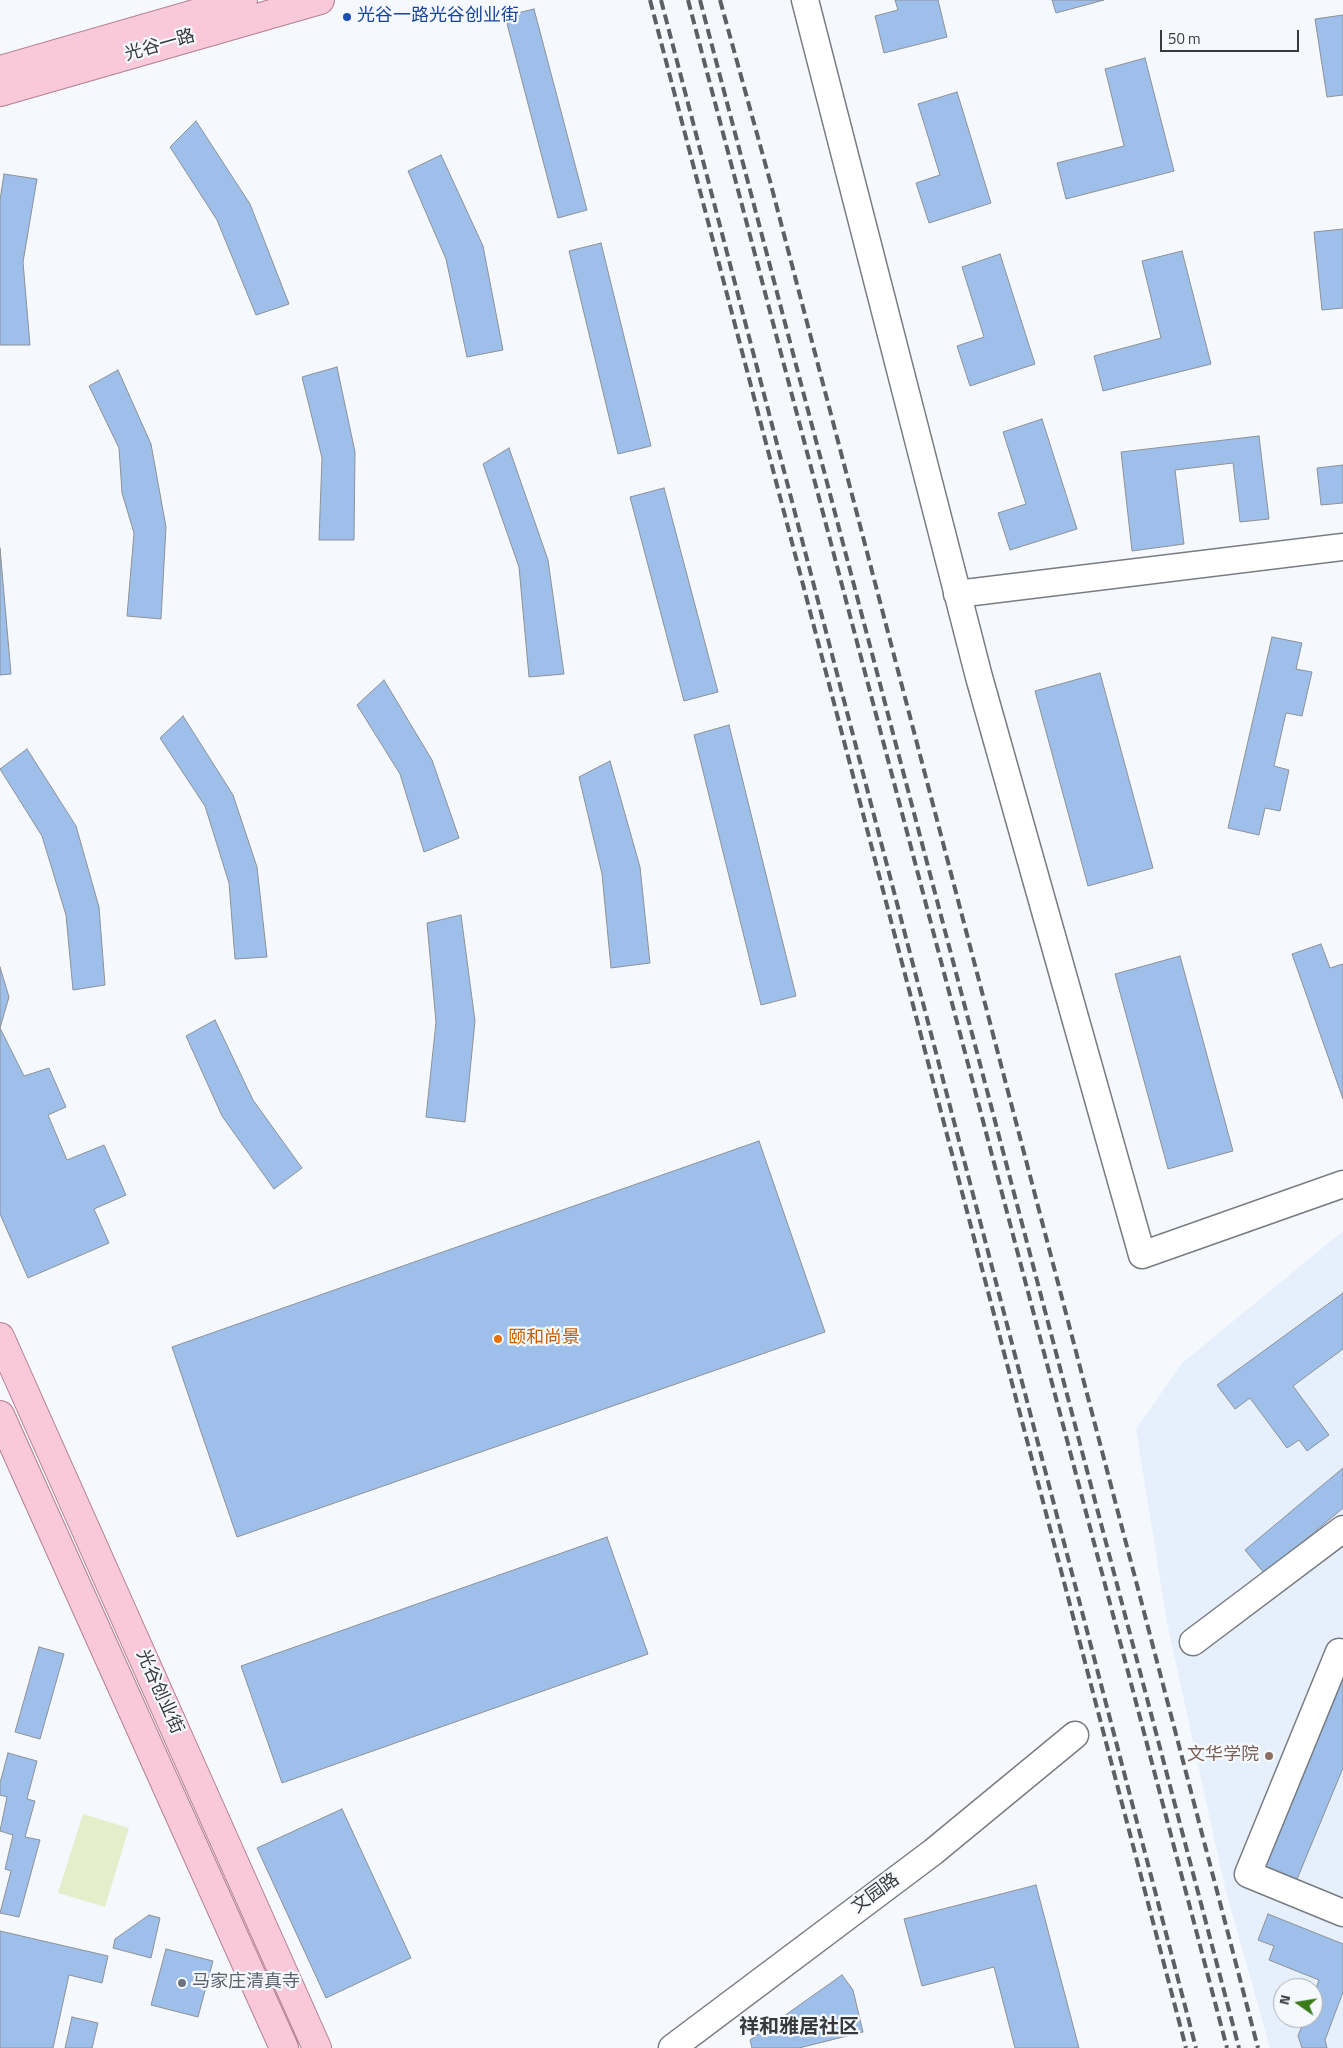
<!DOCTYPE html>
<meta charset="utf-8">
<style>
body{margin:0}
#map{position:relative;width:1343px;height:2048px;overflow:hidden;background:#f5f9fe;font-family:"Titillium Web",sans-serif}
canvas{display:block}
.north{position:absolute;left:1273px;top:1978px;width:50px;height:50px;box-sizing:border-box;background:#f5f9fe;border:1px solid #a9acb0;border-radius:50%;rotate:283deg;font-size:14px;font-weight:700;line-height:20px;text-align:center;color:#37393b}
.north::after{content:'';display:block;margin:auto;width:18px;height:22px;background:#3a7a17;clip-path:polygon(50% 0,100% 100%,50% 72%,0 100%)}
.scale{position:absolute;left:1160px;top:30px;width:139px;height:22px;box-sizing:border-box;border:2px solid #37393b;border-top:0;padding-left:6px;font-size:15px;line-height:18px;white-space:nowrap;color:#37393b;-webkit-text-stroke:4px #f5f9fe;paint-order:stroke}
</style>
<div id="map">
<canvas width="1343" height="2048"></canvas>
<div class="north">N</div>
<div class="scale">50 m</div>
</div>
<script>
const g = document.querySelector('canvas').getContext('2d');
g.lineJoin = 'round';
function paint(path, color) { g.fillStyle = color; g.fill(path, 'evenodd'); }
const shape = rows => new Path2D(rows.map(r => 'M' + r).join(''));
function strokePath(path, color, width, dash) { g.strokeStyle = color; g.lineWidth = width; g.lineCap = dash ? 'butt' : 'round'; g.setLineDash(dash || []); g.stroke(path); }
function drawText(font, color, halo, rows, align = 'center') {
  g.font = font + ' "Titillium Web","Noto Sans SC",sans-serif'; g.lineWidth = 4.5; g.setLineDash([]); g.textBaseline = 'middle'; g.strokeStyle = halo; g.fillStyle = color; for (const [text, x, y, turn = 0] of rows) {
    g.save(); g.translate(x, y); g.rotate((+turn || 0) * Math.PI / 180); g.textAlign = isNaN(turn) ? turn : align; if (halo) g.strokeText(text, 0, 0); g.fillText(text, 0, 0); g.restore();
  }
}
paint(shape([
 [1343,1231,1343,2048,1270,2048,1225,1888,1167,1623,1136,1429,1182,1363],
 [1283,1988,1313,1988,1313,2018,1283,2018]
]), '#e6f0fd');
paint(shape([
 [83,1814,129,1828,105,1907,58,1893]
]), '#e4eecb');
const building = shape([
 [895,0,938,0,947,37,884,53,875,16,898,10,895,0],
 [1052,0,1104,0,1056,13,1052,0],
 [534,9,587,210,558,218,505,16,534,9],
 [1343,15,1343,95,1327,97,1315,19,1343,15],
 [1145,58,1174,171,1066,199,1057,163,1124,146,1105,69,1145,58],
 [957,92,991,203,929,223,916,183,940,175,918,104,957,92],
 [196,121,250,204,289,304,256,315,217,220,170,147,196,121],
 [441,155,483,246,503,350,467,357,446,259,408,171,441,155],
 [4,174,37,179,23,262,30,345,0,345,0,200,4,174],
 [1343,229,1343,308,1322,310,1314,232,1343,229],
 [601,243,651,446,618,454,569,251,601,243],
 [1182,251,1211,364,1103,391,1094,356,1161,338,1142,261,1182,251],
 [1000,254,1035,364,970,386,957,346,984,337,962,267,1000,254],
 [337,367,355,452,354,540,319,540,322,458,302,377,337,367],
 [118,370,151,444,166,527,161,619,127,616,134,533,122,493,119,448,89,386,118,370],
 [1042,419,1077,529,1010,550,998,513,1026,504,1003,432,1042,419],
 [1259,436,1269,519,1240,522,1233,463,1175,470,1184,544,1132,551,1121,452,1259,436],
 [509,448,548,560,564,674,529,677,519,567,483,464,509,448],
 [1343,465,1343,503,1321,505,1317,468,1343,465],
 [664,488,718,692,684,701,630,497,664,488],
 [0,548,11,674,0,675,0,548],
 [1272,637,1302,643,1296,669,1312,672,1302,716,1286,713,1274,766,1289,770,1280,811,1265,808,1259,835,1228,828,1272,637],
 [1100,673,1153,868,1088,886,1035,691,1100,673],
 [384,680,432,760,459,838,424,852,400,774,357,705,384,680],
 [183,716,233,795,257,867,267,957,235,959,229,883,205,806,160,738,183,716],
 [729,725,796,996,761,1005,694,735,729,725],
 [27,749,76,826,99,907,105,985,73,990,66,915,42,836,0,769,27,749],
 [610,761,640,867,650,963,611,968,602,874,579,777,610,761],
 [461,915,475,1021,465,1122,426,1117,436,1022,427,923,461,915],
 [1321,944,1330,968,1343,964,1343,1099,1292,954,1321,944],
 [1180,956,1233,1151,1168,1169,1115,974,1180,956],
 [0,967,9,997,0,1028,24,1076,49,1068,66,1107,48,1115,67,1160,104,1145,126,1195,94,1209,109,1243,28,1278,0,1214,0,967],
 [215,1020,253,1100,302,1168,274,1189,222,1116,186,1036,215,1020],
 [759,1141,825,1332,237,1537,172,1347,759,1141],
 [1343,1293,1343,1349,1293,1386,1329,1435,1307,1451,1299,1440,1287,1448,1250,1398,1235,1409,1217,1385,1343,1293],
 [1343,1468,1343,1508,1265,1574,1245,1550,1343,1468],
 [607,1537,648,1654,282,1783,241,1666,607,1537],
 [39,1647,64,1654,40,1739,15,1732,39,1647],
 [1343,1676,1343,1768,1295,1884,1263,1871,1343,1676],
 [8,1753,37,1761,27,1799,35,1801,25,1837,40,1840,19,1917,0,1913,11,1871,5,1869,13,1835,0,1831,7,1797,0,1795,0,1783,8,1753],
 [342,1809,411,1958,326,1998,257,1848,342,1809],
 [1036,1885,1079,2048,1015,2048,994,1967,922,1986,904,1919,1036,1885],
 [1268,1914,1343,1944,1343,1992,1325,2040,1327,2048,1302,2048,1298,2036,1305,2018,1313,2018,1313,1997,1319,1980,1269,1960,1274,1946,1258,1940,1268,1914],
 [149,1915,160,1918,151,1958,113,1948,115,1939,149,1915],
 [0,1931,108,1956,102,1983,69,1975,53,2048,0,2048,0,1931],
 [166,1949,213,1961,198,2017,151,2005,166,1949],
 [842,1975,853,1990,863,2032,799,2048,752,2048,750,2040,842,1975],
 [72,2017,98,2023,92,2048,65,2048,72,2017]
]);
paint(building, '#9ebfe9');
strokePath(building, '#8d9197', 1);
const minor = shape([
 [805,0,979,677,1142,1255,1343,1184],
 [957,594,1343,547],
 [1193,1642,1343,1529],
 [1343,1654,1339,1652,1248,1874,1343,1913],
 [672,2048,933,1852,1075,1735]
]);
const major = shape([
 [0,70,243,0],
 [0,92,320,0],
 [0,1337,317,2048],
 [0,1415,284,2048]
]);
strokePath(minor, '#787c82', 29);
strokePath(major, '#b27f91', 30);
strokePath(minor, '#fff', 26);
strokePath(major, '#f9c9d9', 28);
strokePath(shape([
 [650,0,1186,2048],
 [661,0,1196,2048],
 [688,0,1227,2048],
 [700,0,1239,2048],
 [720,0,770,181,1258,2048]
]), '#5d6062', 4, [10, 5]);
for (const [x, y, r, color] of [
 [347,17,5,"#1a4fb4"],
 [498,1339,5,"#e8710a"],
 [1269,1756,5,"#8d6e63"],
 [182,1983,5,"#6b7280"]
]) { const dot = new Path2D(); dot.arc(x, y, r, 0, 2 * Math.PI); g.fillStyle = color; g.fill(dot); strokePath(dot, '#f5f9fe', 2); }
drawText('18px', '#164399', '#f5f9fe', [
 ["光谷一路光谷创业街",357,17]
], 'left');
drawText('18px', '#37393b', '#f5f9fe', [
 ["光谷一路",160,46,-16],
 ["光谷创业街",159,1692,66],
 ["文园路",876,1894,-36]
]);
drawText('18px', '#c56008', '#f5f9fe', [
 ["颐和尚景",508,1339]
], 'left');
drawText('18px', '#785e54', '#f5f9fe', [
 ["文华学院",1259,1756]
], 'right');
drawText('18px', '#5b616d', '#f5f9fe', [
 ["马家庄清真寺",192,1983]
], 'left');
drawText('bold 20px', '#37393b', '#f5f9fe', [
 ["祥和雅居社区",799,2028]
]);
</script>
